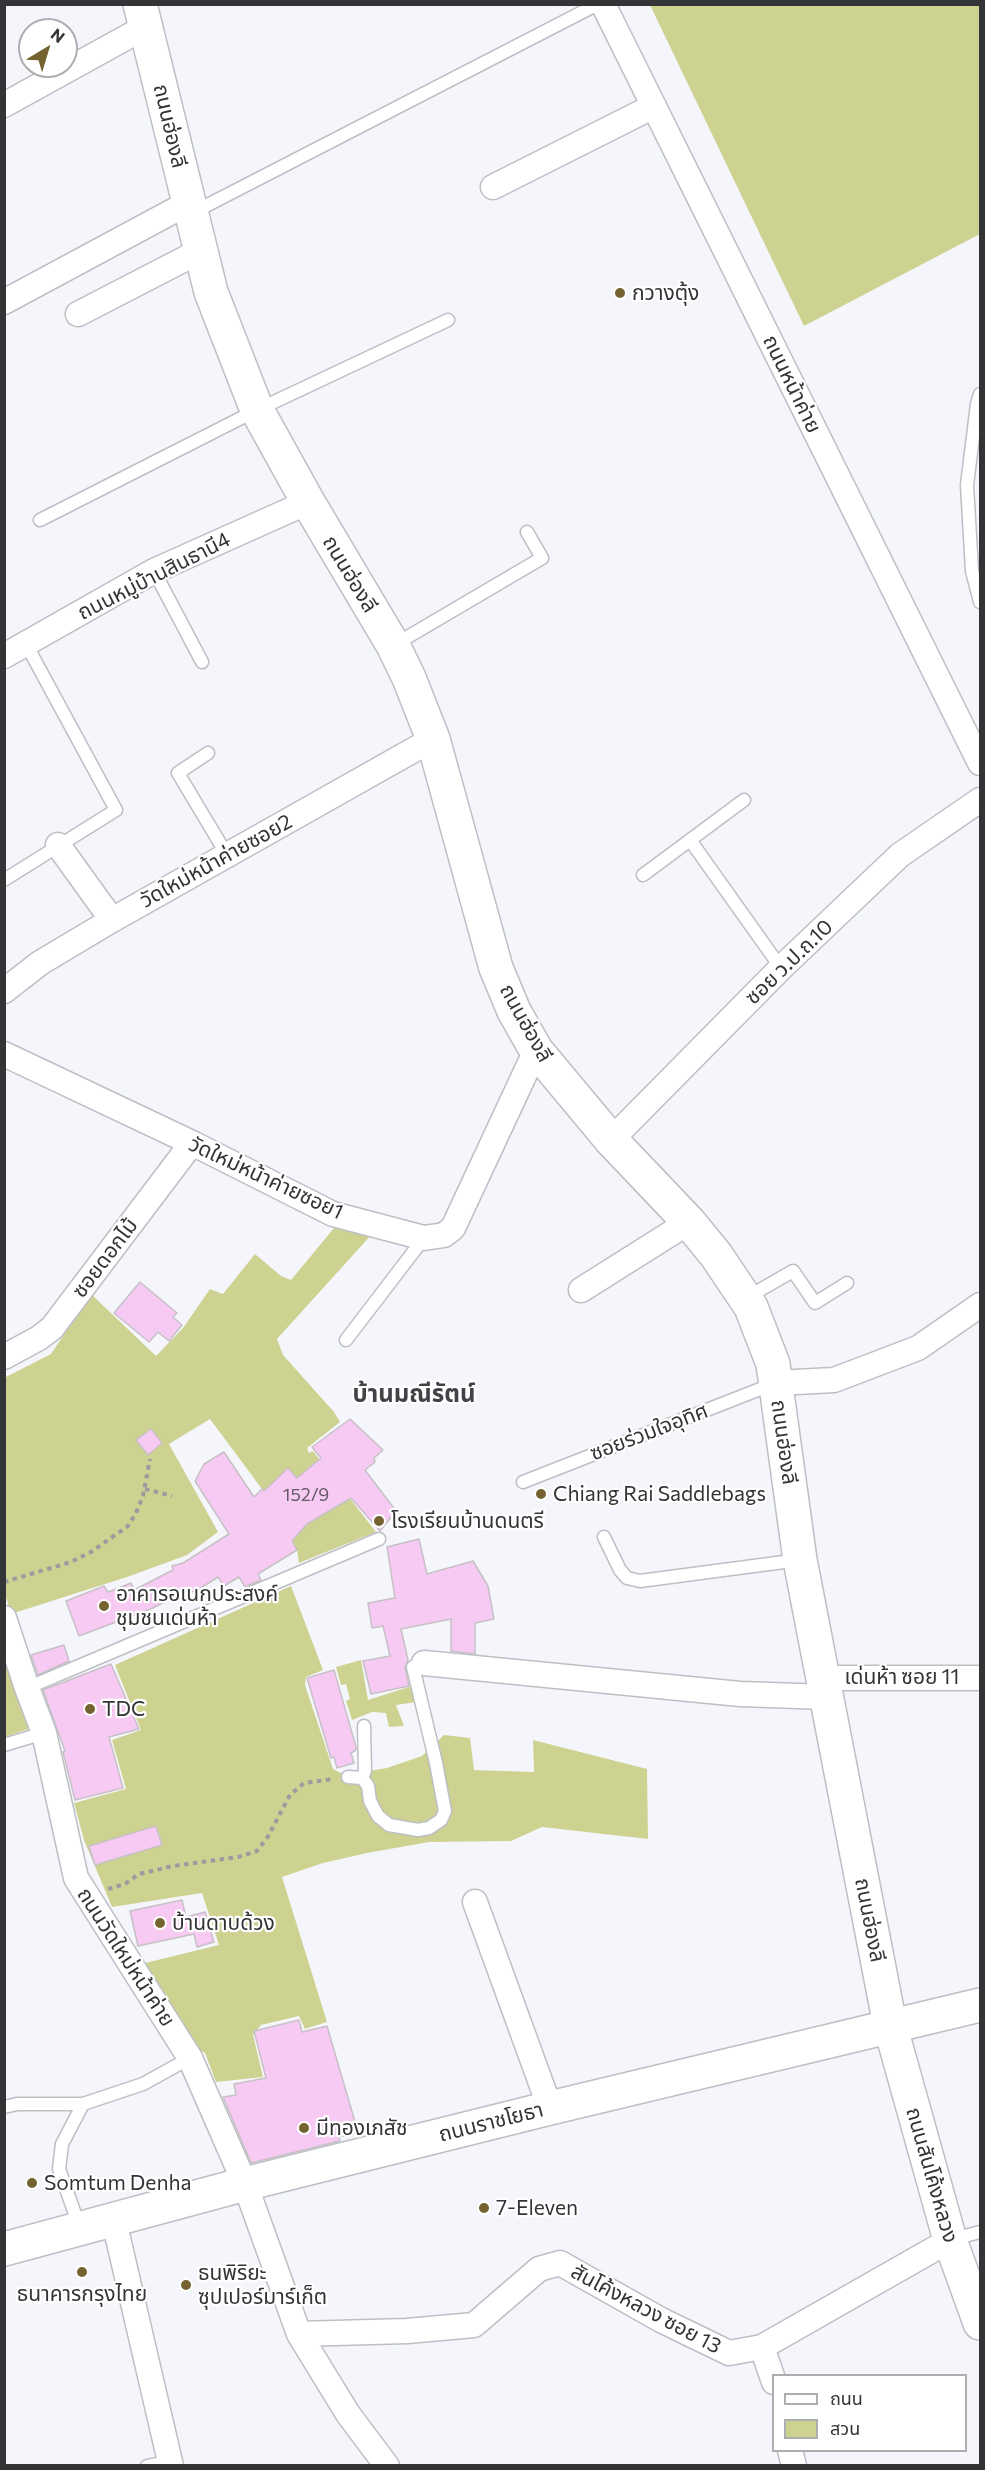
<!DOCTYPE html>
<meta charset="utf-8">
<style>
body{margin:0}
#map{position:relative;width:985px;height:2470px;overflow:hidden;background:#f4f6fc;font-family:Commissioner,"Noto Sans Thai",sans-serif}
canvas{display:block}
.frame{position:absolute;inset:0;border:6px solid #333436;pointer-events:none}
.legend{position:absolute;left:772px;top:2374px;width:195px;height:78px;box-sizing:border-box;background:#fff;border:2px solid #adaeaf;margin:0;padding:8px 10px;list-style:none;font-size:18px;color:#333436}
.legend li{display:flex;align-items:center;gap:12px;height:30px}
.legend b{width:30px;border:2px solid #adaeaf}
.north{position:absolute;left:18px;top:18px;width:60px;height:60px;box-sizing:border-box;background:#fff;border:2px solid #adaeaf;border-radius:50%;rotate:38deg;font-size:16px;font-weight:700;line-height:24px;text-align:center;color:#333436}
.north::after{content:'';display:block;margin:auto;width:21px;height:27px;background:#746331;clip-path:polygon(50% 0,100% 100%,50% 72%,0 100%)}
</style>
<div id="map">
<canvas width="985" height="2470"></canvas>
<div class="frame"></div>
<ul class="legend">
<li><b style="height:8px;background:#fff"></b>ถนน</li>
<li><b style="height:16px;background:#ced291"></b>สวน</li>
</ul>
<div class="north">N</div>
</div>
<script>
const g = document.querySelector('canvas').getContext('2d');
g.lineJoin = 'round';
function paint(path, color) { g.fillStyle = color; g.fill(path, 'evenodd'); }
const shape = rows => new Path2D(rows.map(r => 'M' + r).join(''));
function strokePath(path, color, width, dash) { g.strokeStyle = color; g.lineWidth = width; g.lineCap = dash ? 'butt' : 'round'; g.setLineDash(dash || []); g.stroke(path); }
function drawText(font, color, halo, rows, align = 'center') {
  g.font = font + ' Commissioner,"Noto Sans Thai",sans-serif'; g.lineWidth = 4.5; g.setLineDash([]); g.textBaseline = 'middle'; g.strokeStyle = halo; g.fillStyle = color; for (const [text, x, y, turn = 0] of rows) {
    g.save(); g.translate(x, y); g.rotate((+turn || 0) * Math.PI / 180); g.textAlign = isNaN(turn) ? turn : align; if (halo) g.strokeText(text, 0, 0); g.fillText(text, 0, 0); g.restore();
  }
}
paint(shape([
 [650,5,980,5,980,234,804,326],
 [339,1222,372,1234,277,1339,283,1355,334,1412,340,1422,307,1448,309,1453,313,1451,376,1532,299,1563,297,1550,292,1541,302,1530,262,1489,210,1419,169,1444,218,1532,187,1555,130,1576,11,1614,4,1590,4,1378,51,1354,91,1294,156,1356,183,1328,210,1289,223,1294,255,1254,281,1276,291,1280],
 [291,1586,323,1670,306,1677,305,1685,333,1769,345,1775,387,1768,422,1756,444,1735,470,1738,474,1770,534,1772,533,1740,647,1769,648,1839,542,1827,511,1841,429,1842,367,1853,323,1863,282,1877,327,2022,305,2029,299,2016,261,2025,253,2035,263,2077,216,2082,205,2053,190,2045,141,1964,219,1945,202,1893,112,1907,84,1840,74,1803,126,1789,112,1740,141,1730,115,1665],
 [361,1660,368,1700,412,1686,416,1702,396,1705,404,1726,389,1727,386,1713,372,1712,352,1720,346,1701,350,1699,346,1684,341,1685,336,1667],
 [4,1661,31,1728,5,1737,4,1737]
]), '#ced291');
const building = shape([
 [140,1282,177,1313,173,1317,182,1325,169,1341,158,1332,149,1342,114,1313,140,1282],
 [350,1419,383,1450,374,1458,375,1462,365,1470,396,1511,380,1531,351,1498,307,1524,292,1541,297,1550,258,1574,261,1580,245,1587,239,1577,224,1586,218,1577,196,1591,176,1596,153,1608,79,1636,66,1601,104,1586,108,1592,131,1583,134,1590,173,1570,172,1566,183,1563,229,1534,195,1481,204,1464,224,1452,254,1497,262,1489,264,1491,288,1468,297,1478,321,1458,312,1447,350,1419],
 [151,1429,162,1443,148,1455,136,1440,151,1429],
 [419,1539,427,1574,473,1561,488,1586,494,1619,475,1623,475,1654,451,1651,451,1619,401,1629,408,1660,405,1668,409,1686,371,1694,363,1661,390,1656,383,1626,372,1628,368,1603,395,1598,387,1547,419,1539],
 [64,1645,69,1661,38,1675,31,1655,64,1645],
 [111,1664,139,1729,109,1737,123,1788,75,1800,63,1752,65,1751,43,1690,111,1664],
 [334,1670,356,1747,356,1750,351,1753,354,1763,337,1768,334,1757,331,1758,307,1678,334,1670],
 [156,1826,162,1845,95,1865,89,1846,156,1826],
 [182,1900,186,1917,205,1912,214,1942,197,1947,194,1934,138,1946,130,1911,182,1900],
 [299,2020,302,2032,327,2026,358,2132,339,2137,340,2141,251,2163,223,2097,236,2095,234,2084,266,2078,254,2031,299,2020]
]);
paint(building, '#f7caf3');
strokePath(building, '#c6c1c5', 1.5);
const lane = shape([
 [192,213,598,4],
 [980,394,977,404,967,485,972,571,980,602],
 [40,520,257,410,448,320],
 [154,571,202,662],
 [394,645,542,558,527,532],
 [208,753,178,773,227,855],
 [690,840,781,968],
 [643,875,744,800],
 [4,880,116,810,26,644],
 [746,1298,793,1271,815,1303,847,1283],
 [346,1340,424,1238],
 [523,1482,773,1384],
 [604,1537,620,1570,627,1578,640,1581,799,1560],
 [27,1688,379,1539],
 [4,1745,44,1733],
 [348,1777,362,1778,368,1786,370,1801,378,1816,389,1825,418,1830,429,1828,441,1820,445,1811,436,1763,413,1667,424,1663],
 [362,1778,365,1771,364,1726],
 [4,2107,17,2104,83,2104,143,2084,190,2058],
 [80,2228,59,2169,62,2144,83,2104],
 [953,2239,980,2232],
 [147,2466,170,2461]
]);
const street = shape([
 [603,4,980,763],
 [4,105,147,26],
 [493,187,654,106],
 [4,302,188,203],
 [78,314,200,251],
 [4,656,154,571,308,502],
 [58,845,112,920],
 [4,991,40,963,112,920,433,739],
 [4,1054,192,1143,333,1214,424,1238,444,1235,453,1228,536,1050],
 [611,1140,781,968,900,855,980,800],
 [581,1290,689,1222],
 [4,1357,39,1338,52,1328,192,1143],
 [776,1383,834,1380,918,1348,980,1305],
 [4,1618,27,1688,44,1733,76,1878,190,2058,245,2184,299,2334,348,2414,387,2466],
 [424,1663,740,1694,827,1697],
 [823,1678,980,1678],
 [475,1902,550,2108],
 [114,2221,171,2466],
 [299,2334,407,2331,474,2325,539,2269,560,2263,661,2320,729,2353,762,2347,950,2240],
 [762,2347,774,2382],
 [790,2450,794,2466]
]);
const secondary = shape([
 [140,4,211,292,257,410,308,502,393,645,409,678,433,739,496,968,514,1011,536,1050,611,1140,689,1222,716,1255,751,1307,773,1364,800,1560,890,2025,950,2240,980,2323],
 [4,2249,245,2184,550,2108,980,2005]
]);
strokePath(lane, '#bdbfc4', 15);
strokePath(street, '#bdbfc4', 27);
strokePath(secondary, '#bdbfc4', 36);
strokePath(shape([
 [145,1489,172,1496],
 [4,1582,71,1562,91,1552,128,1526,136,1513,143,1496,150,1459],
 [108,1889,125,1884,139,1874,173,1866,238,1857,257,1851,267,1838,290,1795,304,1783,333,1779]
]), '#9a9ca0', 4, [4.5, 4.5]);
strokePath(lane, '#fff', 12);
strokePath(street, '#fff', 24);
strokePath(secondary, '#fff', 33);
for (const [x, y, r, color] of [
 [620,293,6,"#746331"],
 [541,1494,6,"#746331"],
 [379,1521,6,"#746331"],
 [104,1606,6,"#746331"],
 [90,1709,6,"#746331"],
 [160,1923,6,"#746331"],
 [304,2128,6,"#746331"],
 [32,2183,6,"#746331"],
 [484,2208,6,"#746331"],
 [82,2272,6,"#746331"],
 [186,2285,6,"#746331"]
]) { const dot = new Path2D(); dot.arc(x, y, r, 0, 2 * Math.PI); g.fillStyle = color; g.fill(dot); strokePath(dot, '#fff', 2); }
drawText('18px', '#645a65', null, [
 ["152/9",306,1495]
]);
drawText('21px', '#333436', '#fff', [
 ["ถนนฮ่องลี",170,126,77],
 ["ถนนหน้าค่าย",792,384,64],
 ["ถนนฮ่องลี",350,574,59],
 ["ถนนหมู่บ้านสินธานี4",154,576,-27],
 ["วัดใหม่หน้าค่ายซอย2",216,861,-29],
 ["ซอย ว.ป.ถ.10",789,962,-44],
 ["ถนนฮ่องลี",526,1023,61],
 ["วัดใหม่หน้าค่ายซอย1",266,1178,25],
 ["ซอยดอกไม้",105,1258,-53],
 ["ซอยร่วมใจอุทิศ",649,1432,-21],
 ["ถนนฮ่องลี",784,1442,82],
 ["เด่นห้า ซอย 11",902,1677],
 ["ถนนฮ่องลี",870,1920,79],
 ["ถนนวัดใหม่หน้าค่าย",126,1957,57],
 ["ถนนราชโยธา",491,2122,-14],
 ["ถนนสันโค้งหลวง",932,2175,74],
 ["สันโค้งหลวง ซอย 13",646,2309,28]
]);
drawText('21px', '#333436', '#fff', [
 ["กวางตุ้ง",632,293],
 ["Chiang Rai Saddlebags",553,1494],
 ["โรงเรียนบ้านดนตรี",391,1521],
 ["อาคารอเนกประสงค์",116,1594],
 ["ชุมชนเด่นห้า",116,1618],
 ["TDC",102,1709],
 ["บ้านดาบด้วง",172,1923],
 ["มีทองเภสัช",316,2128],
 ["Somtum Denha",44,2183],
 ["7-Eleven",496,2208],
 ["ธนพิริยะ",198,2273],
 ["ซุปเปอร์มาร์เก็ต",198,2297],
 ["ธนาคารกรุงไทย",82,2294,"center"]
], 'left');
drawText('bold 24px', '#414347', '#fff', [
 ["บ้านมณีรัตน์",414,1394]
]);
</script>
